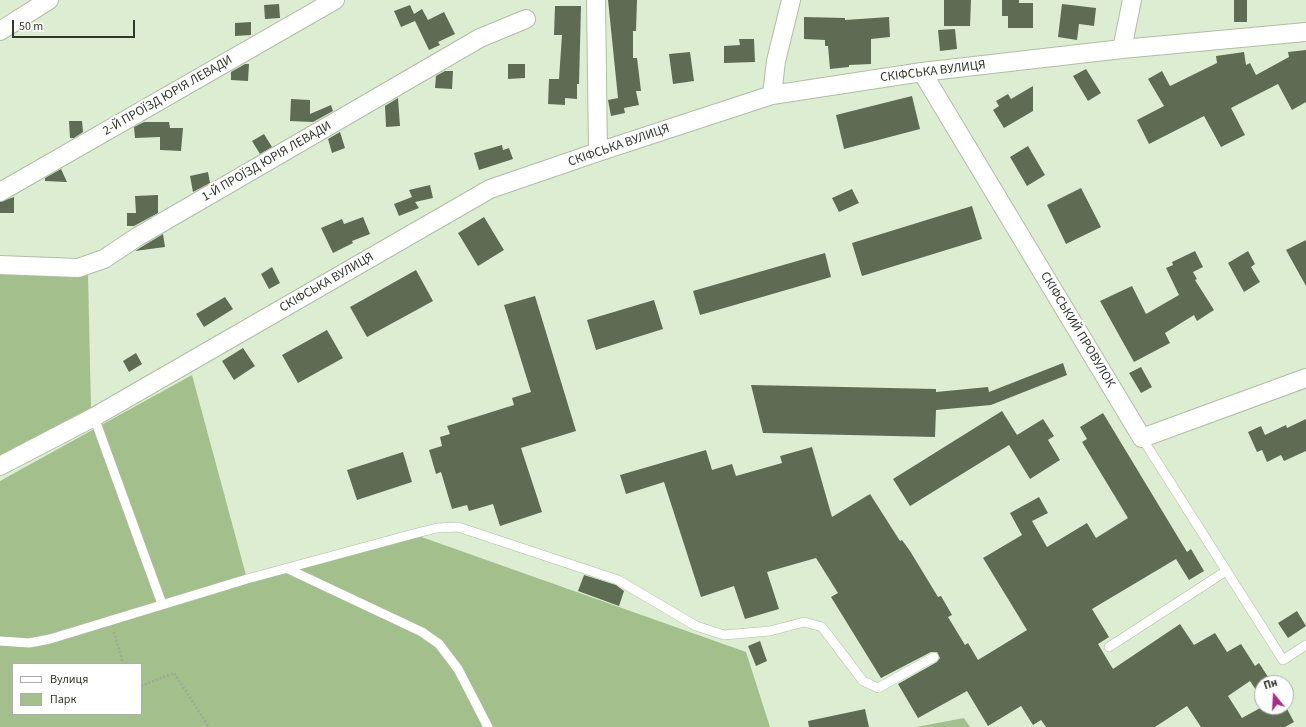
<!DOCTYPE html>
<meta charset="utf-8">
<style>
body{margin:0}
#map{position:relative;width:1306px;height:727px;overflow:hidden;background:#ddedd2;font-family:"Source Sans 3",sans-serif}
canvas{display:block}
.legend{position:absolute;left:12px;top:663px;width:130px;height:52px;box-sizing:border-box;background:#fff;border:1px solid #adafab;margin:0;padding:5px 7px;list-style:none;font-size:12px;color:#31372c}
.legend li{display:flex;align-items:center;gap:8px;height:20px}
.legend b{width:20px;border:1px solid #adafab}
.north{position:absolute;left:1254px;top:675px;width:40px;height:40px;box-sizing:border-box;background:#fff;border:1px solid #adafab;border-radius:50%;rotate:342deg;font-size:11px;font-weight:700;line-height:16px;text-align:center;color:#31372c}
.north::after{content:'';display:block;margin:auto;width:14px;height:18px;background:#a72e84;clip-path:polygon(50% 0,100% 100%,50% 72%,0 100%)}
.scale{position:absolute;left:12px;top:20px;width:123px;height:18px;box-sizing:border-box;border:2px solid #31372c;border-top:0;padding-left:5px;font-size:12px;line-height:14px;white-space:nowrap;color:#31372c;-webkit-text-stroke:3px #fff;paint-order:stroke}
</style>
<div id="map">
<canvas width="1306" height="727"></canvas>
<ul class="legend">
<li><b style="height:5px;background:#fff"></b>Вулиця</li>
<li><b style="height:11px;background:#a3c08c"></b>Парк</li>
</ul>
<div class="north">Пн</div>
<div class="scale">50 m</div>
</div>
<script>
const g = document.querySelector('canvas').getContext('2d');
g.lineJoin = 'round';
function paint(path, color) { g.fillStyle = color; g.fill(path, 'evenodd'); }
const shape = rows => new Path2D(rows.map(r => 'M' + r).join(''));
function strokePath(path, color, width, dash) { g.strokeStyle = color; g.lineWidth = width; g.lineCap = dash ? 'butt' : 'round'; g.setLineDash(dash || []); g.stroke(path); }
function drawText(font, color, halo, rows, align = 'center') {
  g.font = font + ' "Source Sans 3",sans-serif'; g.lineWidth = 4; g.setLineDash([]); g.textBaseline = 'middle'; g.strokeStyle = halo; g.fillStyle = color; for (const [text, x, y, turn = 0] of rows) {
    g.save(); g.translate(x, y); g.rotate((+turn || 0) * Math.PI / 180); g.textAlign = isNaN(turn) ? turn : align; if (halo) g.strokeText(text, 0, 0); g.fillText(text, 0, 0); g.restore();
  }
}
paint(shape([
 [0,273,88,275,91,408,0,457],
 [192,375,247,579,413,534,746,652,770,727,0,727,0,481],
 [13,664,141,664,141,714,13,714],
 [964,718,970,727,916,727]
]), '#a3c08c');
paint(shape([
 [608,0,637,0,636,31,633,31,633,58,637,58,641,91,636,91,639,105,624,108,625,113,611,116,608,100,618,98],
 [944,0,971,0,970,26,944,26],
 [1002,0,1019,0,1019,3,1033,3,1033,28,1008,28,1008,16,1002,16],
 [1234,0,1247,0,1247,22,1234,22],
 [279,4,280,18,265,19,264,5],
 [1062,4,1096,8,1094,26,1079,24,1077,40,1058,37],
 [410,5,414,14,422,9,428,20,444,12,455,34,438,42,440,45,429,50,415,21,401,27,394,11],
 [555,6,581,6,579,84,577,84,577,99,565,98,565,105,548,104,549,79,559,79,562,35,554,35],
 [804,17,845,18,845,20,889,17,890,37,871,39,871,64,849,65,849,67,830,69,828,46,825,46,825,40,804,39],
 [251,22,251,35,235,36,235,23],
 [955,29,957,49,940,51,938,30],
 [739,39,754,39,755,62,724,63,724,46,740,45],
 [1306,50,1306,102,1292,110,1278,84,1231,108,1245,135,1221,147,1204,116,1149,144,1137,120,1164,106,1148,79,1162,71,1170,86,1217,63,1216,56,1244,52,1246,65,1250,63,1256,75,1289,57,1288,52],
 [690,52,694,81,673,84,669,54],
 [245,64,249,64,248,81,231,80,231,72],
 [508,64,525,64,525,78,508,79],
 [1086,69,1101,93,1088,101,1073,76],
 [445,71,453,71,452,89,435,88,436,76],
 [1033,86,1033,111,1004,128,993,110,999,106,996,101,1008,94,1011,99],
 [912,96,920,129,844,149,836,115],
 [398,98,400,126,386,127,385,106],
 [291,99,310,100,310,114,331,105,333,111,313,122,290,121],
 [69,121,82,121,83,132,74,138,70,138],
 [144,122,169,122,170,128,183,128,181,151,160,150,160,137,135,138,134,127],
 [340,132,345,148,332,153,328,139],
 [264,134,272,147,260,154,252,141],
 [502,145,503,150,509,148,513,159,479,170,474,153],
 [1028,146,1045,175,1027,186,1010,157],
 [61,169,67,182,45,181,45,178],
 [208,172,210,183,193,192,190,176],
 [430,185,433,198,415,202,419,208,399,216,394,204,412,197,409,190],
 [1081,188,1101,227,1066,244,1047,205],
 [852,189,859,203,839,212,832,198],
 [158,195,158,213,134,226,127,226,127,213,136,213,135,196],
 [14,197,14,213,0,213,0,202],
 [972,206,982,239,862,276,852,243],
 [363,217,370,234,352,241,353,243,333,253,321,228,342,219,344,224],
 [484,217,504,250,478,266,458,233],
 [163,234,165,247,135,251,143,246],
 [1306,240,1306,286,1286,250],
 [1195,251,1203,267,1193,272,1197,279,1195,280,1214,310,1197,321,1194,315,1165,333,1170,343,1134,362,1100,301,1132,286,1146,314,1179,295,1166,268,1173,265,1172,262],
 [1248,251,1255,264,1251,267,1260,282,1244,292,1228,263],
 [825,253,831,277,700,315,693,291],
 [272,267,280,283,269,289,261,274],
 [416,270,433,301,367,337,350,307],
 [535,296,576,431,521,448,542,512,500,526,493,504,469,511,467,505,452,509,441,472,436,474,429,450,442,446,440,437,450,434,447,426,514,405,512,398,531,392,504,305],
 [225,297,233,309,204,327,196,314],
 [654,300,663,329,596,350,587,320],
 [327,330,343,358,298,383,282,355],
 [243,348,255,366,234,380,222,361],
 [136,353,142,364,129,372,123,361],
 [1063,363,1067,375,991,405,936,410,935,437,763,433,751,385,936,389,936,392,988,387,989,392],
 [1141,367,1152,387,1141,393,1129,373],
 [1002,411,1017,435,1043,419,1054,436,1048,440,1060,460,1030,479,1009,445,910,506,893,479],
 [1103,413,1187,552,1191,549,1204,571,1189,580,1176,559,1092,609,1109,637,1098,644,1113,669,1180,624,1194,645,1215,633,1227,652,1241,644,1255,666,1259,663,1272,683,1262,683,1262,699,1250,681,1228,696,1242,718,1262,707,1286,707,1294,722,1285,727,1201,727,1187,706,1155,727,1046,727,1041,720,1033,725,1021,706,988,726,967,691,918,718,898,684,937,662,940,658,937,652,931,652,881,678,831,597,838,593,816,558,767,572,779,609,745,619,734,586,701,597,664,482,626,494,620,475,706,450,712,470,732,464,736,476,782,463,780,456,812,447,832,517,870,494,900,541,902,540,910,551,938,597,941,596,952,615,948,617,965,645,968,643,978,660,1027,630,983,558,1022,535,1010,513,1039,497,1048,513,1032,521,1047,547,1087,523,1096,538,1128,518,1082,442,1087,439,1080,427],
 [1306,419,1306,451,1284,461,1281,455,1267,462,1262,450,1257,452,1248,432,1261,426,1265,435,1286,425,1287,428],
 [403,452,412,482,357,500,347,470],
 [584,575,616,585,624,591,619,606,578,591],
 [1297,611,1306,626,1288,638,1278,623],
 [760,641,767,661,756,666,748,646],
 [865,709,869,727,809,727,808,721]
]), '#5e6c54');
const service = shape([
 [94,417,162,604],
 [1142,438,1283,660,1306,645],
 [286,568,422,632,439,644,458,669,488,727],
 [0,641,29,643,50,639,247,579,413,534,437,528,458,527,618,580,696,626,724,635,770,631,804,622,822,627,863,681,878,688,934,657],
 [1109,647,1226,571]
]);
const minor = shape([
 [596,0,598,152],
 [0,31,49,0],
 [1122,49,1132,0],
 [922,72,1142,438,1306,378],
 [772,95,776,61,791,0],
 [0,192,335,0],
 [0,265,78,268,104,259,137,237,480,38,526,19],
 [0,466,94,417,490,189,598,152,772,95,922,72,1122,49,1306,32]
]);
strokePath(service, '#afbea4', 10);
strokePath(minor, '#afbea4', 20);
strokePath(shape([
 [114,632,123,664],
 [141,686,174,673,209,727]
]), '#9eaa95', 2.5, [2, 2]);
strokePath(service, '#fff', 9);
strokePath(minor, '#fff', 18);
drawText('13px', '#31372c', '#fff', [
 ["СКІФСЬКА ВУЛИЦЯ",933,72,-7],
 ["2-Й ПРОЇЗД ЮРІЯ ЛЕВАДИ",168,96,-30],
 ["СКІФСЬКА ВУЛИЦЯ",619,146,-19],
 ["1-Й ПРОЇЗД ЮРІЯ ЛЕВАДИ",267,162,-30],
 ["СКІФСЬКА ВУЛИЦЯ",327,283,-30],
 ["СКІФСЬКИЙ ПРОВУЛОК",1077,330,59]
]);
</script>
